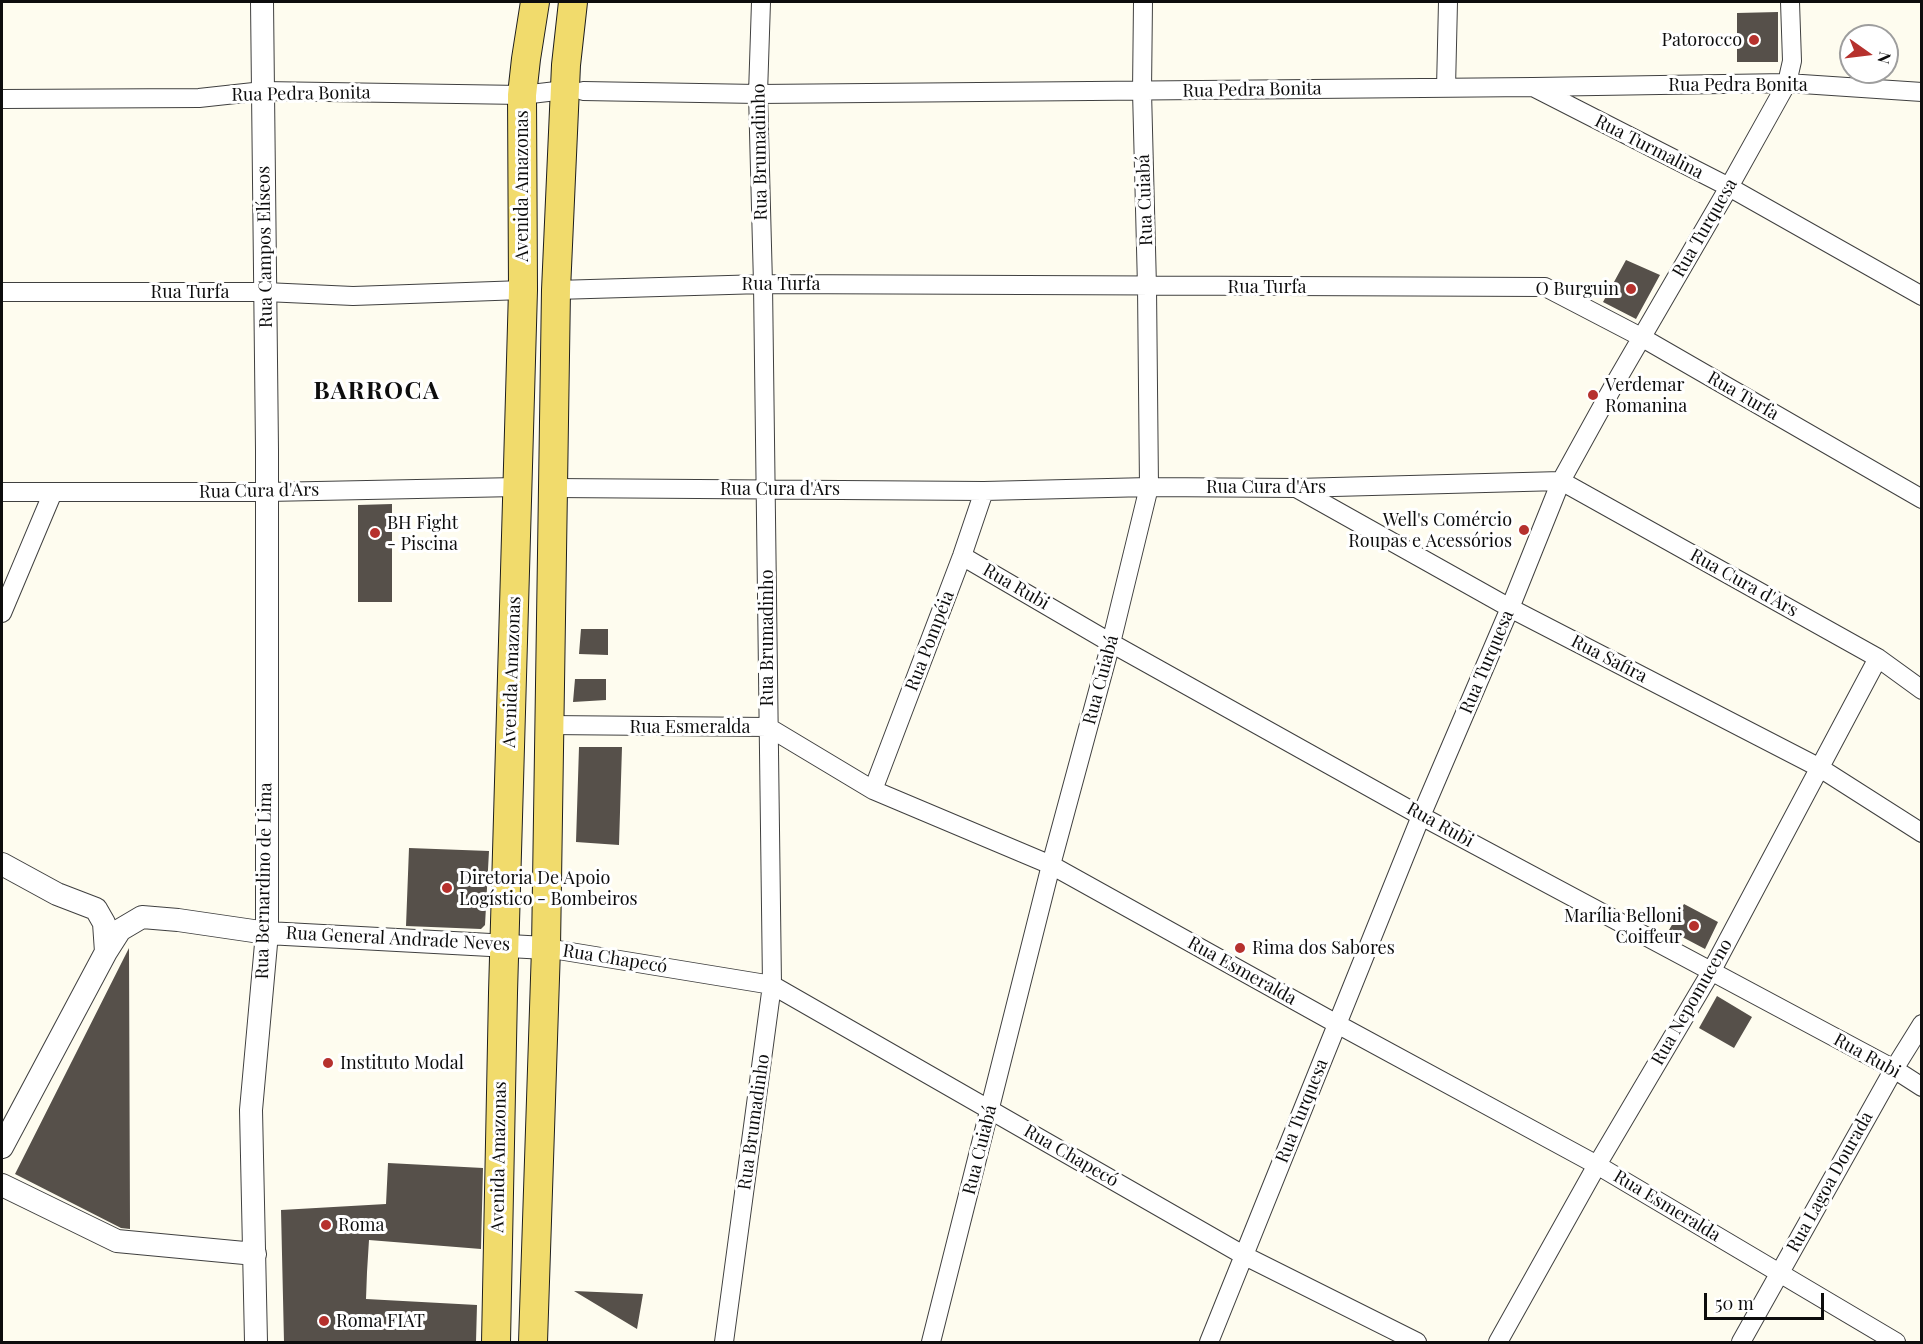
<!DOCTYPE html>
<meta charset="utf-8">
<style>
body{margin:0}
#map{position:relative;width:1923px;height:1344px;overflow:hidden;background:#fefcef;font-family:"Playfair Display",serif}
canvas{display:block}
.frame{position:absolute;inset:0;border:3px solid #0d0d0d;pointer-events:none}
.north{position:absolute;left:1839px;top:24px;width:60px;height:60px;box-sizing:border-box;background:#fff;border:2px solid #9e9e9e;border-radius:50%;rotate:104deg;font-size:16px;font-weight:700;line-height:24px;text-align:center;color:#0d0d0d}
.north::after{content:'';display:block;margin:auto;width:21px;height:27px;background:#b6312d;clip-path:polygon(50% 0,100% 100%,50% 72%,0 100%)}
.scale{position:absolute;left:1704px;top:1293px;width:120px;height:27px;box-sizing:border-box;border:3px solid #0d0d0d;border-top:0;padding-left:8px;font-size:18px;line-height:21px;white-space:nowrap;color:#0d0d0d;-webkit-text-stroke:4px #fff;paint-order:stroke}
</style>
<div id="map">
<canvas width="1923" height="1344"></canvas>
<div class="frame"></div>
<div class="north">N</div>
<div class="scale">50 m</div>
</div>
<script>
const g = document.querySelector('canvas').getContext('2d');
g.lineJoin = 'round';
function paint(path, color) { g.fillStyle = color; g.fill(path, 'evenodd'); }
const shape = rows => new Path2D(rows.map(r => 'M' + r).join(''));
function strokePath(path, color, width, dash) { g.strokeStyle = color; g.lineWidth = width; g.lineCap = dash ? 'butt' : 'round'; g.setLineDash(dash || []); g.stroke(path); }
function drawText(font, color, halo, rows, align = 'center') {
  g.font = font + ' "Playfair Display",serif'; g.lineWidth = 6; g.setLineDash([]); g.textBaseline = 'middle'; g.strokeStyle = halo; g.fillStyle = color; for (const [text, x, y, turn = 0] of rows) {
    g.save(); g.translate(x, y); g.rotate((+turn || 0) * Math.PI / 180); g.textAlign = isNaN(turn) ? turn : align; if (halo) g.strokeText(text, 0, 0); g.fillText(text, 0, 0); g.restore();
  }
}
paint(shape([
 [1778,12,1778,62,1737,62,1737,13],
 [1626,260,1660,275,1636,319,1603,302],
 [392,504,392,602,358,602,358,505],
 [581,629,608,629,608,655,579,654],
 [575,679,606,679,606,700,573,702],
 [579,747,622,747,619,845,576,842],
 [409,848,489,851,485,925,481,929,406,926],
 [1684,904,1718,922,1705,949,1669,930],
 [129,948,130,1229,121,1228,15,1174],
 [1717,996,1752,1017,1734,1048,1699,1028],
 [388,1163,483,1168,481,1249,369,1240,367,1272,366,1299,477,1305,476,1342,284,1342,281,1210,386,1204],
 [574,1291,643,1294,637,1329]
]), '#56504a');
const minor = shape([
 [1446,88,1448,2],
 [1535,88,1729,187,1922,296],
 [583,91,758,94,1533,87,1787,83,1922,92],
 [2,99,199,98,263,91,522,95,565,90],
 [556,290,763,284,1545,287,1641,337,1922,499],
 [2,292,265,292,353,296,523,290],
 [554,488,984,491,1149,487,1296,488,1561,481,1878,658,1922,690],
 [1296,488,1510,608,1820,768,1922,833],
 [2,492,267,492,517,487],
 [962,556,1111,643,1421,816,1894,1069,1922,1087],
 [2,613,53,492],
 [549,725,768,727,873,790,1051,865,1337,1024,1597,1165,1896,1342],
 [873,790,962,556,984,491],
 [546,948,772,985,1245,1256,1417,1342],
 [724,1342,772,985,763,284,758,94,761,2],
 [931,1342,1051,865,1111,643,1149,487,1147,287,1142,91,1143,2],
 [1209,1342,1421,816,1510,608,1561,481,1614,385,1729,187,1787,83,1792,61,1790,2],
 [1498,1342,1597,1165,1711,972,1878,658],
 [1741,1342,1894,1069,1922,1024]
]);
const tertiary = shape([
 [2,864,57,894,96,909,104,923,106,952],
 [2,1147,106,952,120,930,142,917,178,920,267,933,546,948],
 [2,1185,117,1241,255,1254],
 [256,1342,251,1110,267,933,267,450,262,2]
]);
const primary = shape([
 [496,1342,503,993,523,290,522,95,526,59,535,2],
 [533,1342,546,948,556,290,566,65,573,2]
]);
strokePath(minor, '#404040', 20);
strokePath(tertiary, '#404040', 24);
strokePath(primary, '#1e1e1e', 30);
strokePath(minor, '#fff', 18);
strokePath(tertiary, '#fff', 22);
strokePath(primary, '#f1db6c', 28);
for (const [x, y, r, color] of [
 [1754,40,6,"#b6312d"],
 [1631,289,6,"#b6312d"],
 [1593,395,6,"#b6312d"],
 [1524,530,6,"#b6312d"],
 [375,533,6,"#b6312d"],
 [447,888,6,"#b6312d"],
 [1694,926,6,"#b6312d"],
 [1240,948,6,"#b6312d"],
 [328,1063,6,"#b6312d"],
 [326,1225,6,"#b6312d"],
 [324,1321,6,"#b6312d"]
]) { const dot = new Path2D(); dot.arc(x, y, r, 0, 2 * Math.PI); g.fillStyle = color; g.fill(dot); strokePath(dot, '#fff', 2); }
drawText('18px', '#0d0d0d', '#fff', [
 ["Patorocco",1742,40,"right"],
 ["O Burguin",1619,289,"right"],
 ["Verdemar",1605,385],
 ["Romanina",1605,406],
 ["Well's Comércio",1512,520,"right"],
 ["Roupas e Acessórios",1512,541,"right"],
 ["BH Fight",387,523],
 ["- Piscina",387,544],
 ["Diretoria De Apoio",459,878],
 ["Logístico - Bombeiros",459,899],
 ["Marília Belloni",1682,916,"right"],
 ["Coiffeur",1682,937,"right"],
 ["Rima dos Sabores",1252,948],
 ["Instituto Modal",340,1063],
 ["Roma",338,1225],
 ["Roma FIAT",336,1321]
], 'left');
drawText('18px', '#0d0d0d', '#fff', [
 ["Rua Pedra Bonita",1738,85],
 ["Rua Pedra Bonita",1252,90,-1],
 ["Rua Pedra Bonita",301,94,-1],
 ["Rua Turmalina",1649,147,27],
 ["Rua Brumadinho",760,152,-91],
 ["Avenida Amazonas",522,186,-90],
 ["Rua Cuiabá",1145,200,-92],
 ["Rua Turquesa",1705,228,-60],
 ["Rua Campos Elíseos",265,247,-91],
 ["Rua Turfa",781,284],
 ["Rua Turfa",1267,287],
 ["Rua Turfa",190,292],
 ["Rua Turfa",1743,396,30],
 ["Rua Cura d'Ars",1266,487],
 ["Rua Cura d'Ars",780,489],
 ["Rua Cura d'Ars",259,491,-1],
 ["Rua Cura d'Ars",1744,583,29],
 ["Rua Rubi",1016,587,30],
 ["Rua Brumadinho",767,638,-90],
 ["Rua Pompéia",930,641,-69],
 ["Rua Safira",1609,659,27],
 ["Rua Turquesa",1487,662,-67],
 ["Avenida Amazonas",512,672,-88],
 ["Rua Cuiabá",1101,680,-75],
 ["Rua Esmeralda",690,727],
 ["Rua Rubi",1440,825,29],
 ["Rua Bernardino de Lima",264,881,-89],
 ["Rua General Andrade Neves",398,939,3],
 ["Rua Chapecó",615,959,9],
 ["Rua Esmeralda",1242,971,29],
 ["Rua Nepomuceno",1692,1002,-60],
 ["Rua Rubi",1867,1056,29],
 ["Rua Turquesa",1302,1111,-68],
 ["Rua Brumadinho",754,1122,-82],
 ["Rua Cuiabá",980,1150,-76],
 ["Rua Chapecó",1071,1156,30],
 ["Avenida Amazonas",499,1157,-89],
 ["Rua Lagoa Dourada",1830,1182,-61],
 ["Rua Esmeralda",1667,1206,31]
]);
g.letterSpacing = '1.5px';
drawText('bold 24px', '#0d0d0d', '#fff', [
 ["BARROCA",377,392]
]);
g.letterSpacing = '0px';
</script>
